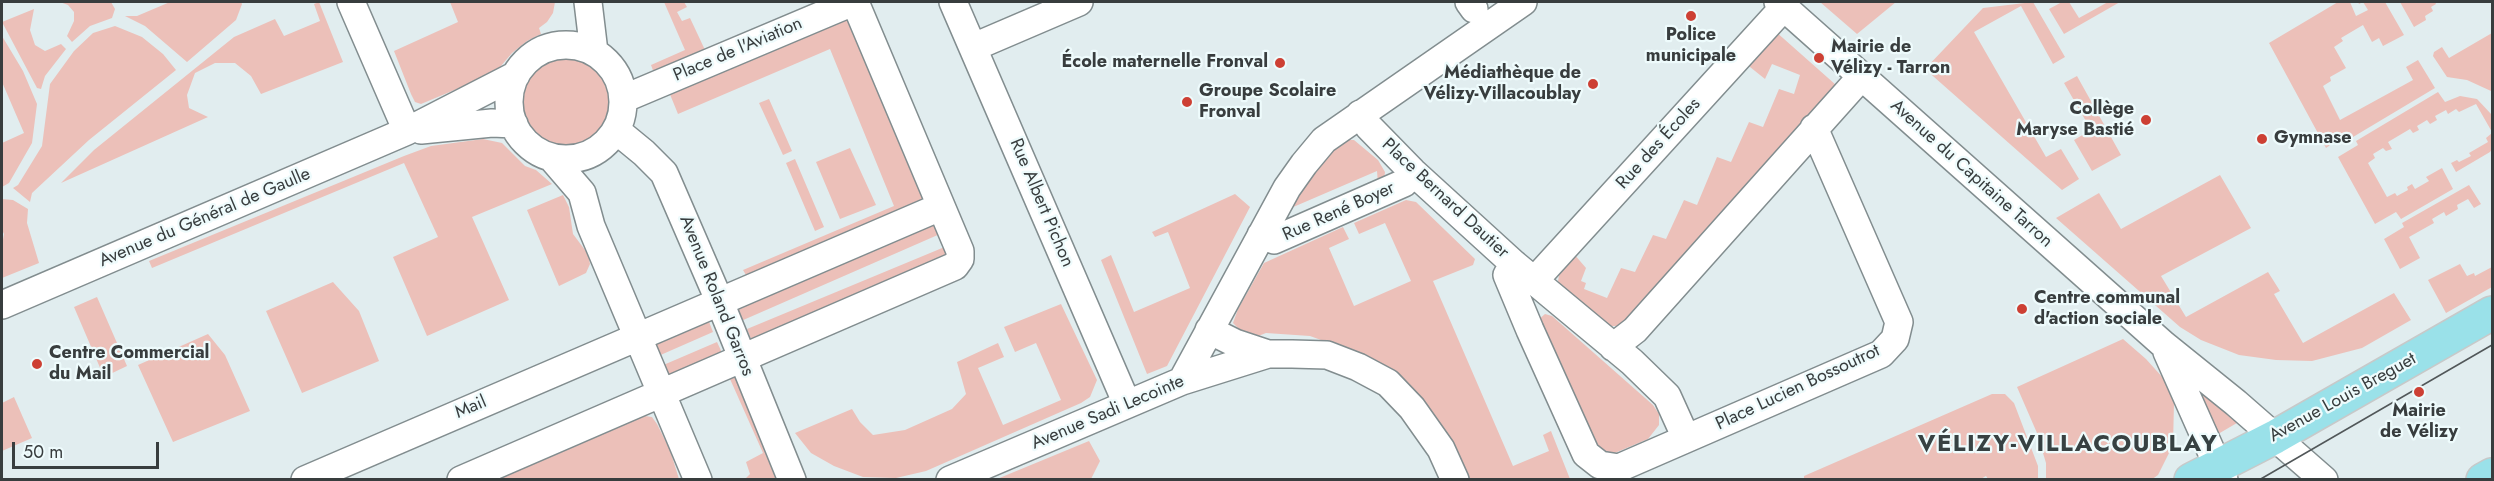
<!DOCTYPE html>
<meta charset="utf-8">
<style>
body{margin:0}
#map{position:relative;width:2494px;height:481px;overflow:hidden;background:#e1edef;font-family:Jost,sans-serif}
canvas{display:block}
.frame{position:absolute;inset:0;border:3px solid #383d3e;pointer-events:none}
.scale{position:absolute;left:12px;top:442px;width:147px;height:27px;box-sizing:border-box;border:3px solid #383d3e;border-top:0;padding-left:8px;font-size:18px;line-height:21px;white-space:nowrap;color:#383d3e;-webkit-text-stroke:4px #eefbfc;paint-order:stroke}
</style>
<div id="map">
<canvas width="2494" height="481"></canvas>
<div class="frame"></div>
<div class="scale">50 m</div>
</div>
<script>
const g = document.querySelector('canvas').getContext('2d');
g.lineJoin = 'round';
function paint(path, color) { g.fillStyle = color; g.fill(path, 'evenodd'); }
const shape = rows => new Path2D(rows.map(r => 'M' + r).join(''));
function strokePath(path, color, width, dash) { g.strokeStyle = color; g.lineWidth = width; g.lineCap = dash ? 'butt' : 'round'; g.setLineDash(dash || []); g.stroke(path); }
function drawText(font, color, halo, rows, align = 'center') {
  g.font = font + ' Jost,sans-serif'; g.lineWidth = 4.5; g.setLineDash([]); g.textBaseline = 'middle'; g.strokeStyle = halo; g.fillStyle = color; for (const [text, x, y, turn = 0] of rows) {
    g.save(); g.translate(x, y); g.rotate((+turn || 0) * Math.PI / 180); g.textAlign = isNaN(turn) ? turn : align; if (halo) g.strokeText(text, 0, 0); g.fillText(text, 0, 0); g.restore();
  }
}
paint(shape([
 [60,2,111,2,115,9,112,18,90,26,72,42,67,36,74,21,74,12,68,5],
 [170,2,241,2,242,4,236,20,187,62,145,26,125,16,137,16],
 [319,2,343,62,261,94,251,76,235,63,215,63,195,73,187,95,189,108,208,117,61,183,94,150,234,37,275,19,284,36,320,21,314,4],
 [450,2,555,2,553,13,547,22,539,28,541,34,527,41,512,53,495,73,421,104,415,102,411,94,394,51,458,22],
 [664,2,684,2,687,7,677,12,682,21,690,18,705,50,654,73,651,65,685,50],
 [1820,2,1896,2,1857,34],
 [2033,2,2065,57,2053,64,2021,6,1974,32,2046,157,2061,149,2079,179,2062,190,1925,69,1983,8],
 [2062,2,2069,2,2079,18,2108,2,2120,2,2064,34,2049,9],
 [2338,2,2350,2,2356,16,2368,10,2363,2,2359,4,2358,2,2385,2,2404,35,2383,46,2379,38,2372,42,2363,25,2341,38,2343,41,2334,47,2346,68,2330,77,2331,81,2323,86,2340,120,2413,80,2406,67,2418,60,2435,88,2353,137,2349,132,2326,148,2269,43],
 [2400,2,2435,2,2436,4,2431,7,2433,11,2425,16,2426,20,2414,27],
 [34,9,30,30,35,45,45,51,61,44,66,49,45,76,41,89,37,88,2,22],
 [848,11,929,204,749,280,743,270,894,206,830,49,678,114,667,87],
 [115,26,142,37,163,54,176,70,89,140,32,193,30,202,13,188,18,185,42,146,50,84,74,51,93,33],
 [1775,31,1836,85,1628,320,1618,326,1609,326,1562,289,1558,281,1560,270,1574,254,1586,268,1581,281,1586,283,1584,289,1607,298,1621,268,1635,272,1653,235,1666,239,1684,200,1697,205,1717,157,1731,162,1749,122,1763,127,1779,89,1794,94,1800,75,1772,64,1765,79,1745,63],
 [2492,33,2491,91,2467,80,2447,77,2433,56,2434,52,2442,47,2449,58],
 [2,36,23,71,37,104,32,143,9,183,2,187,2,143,24,133,2,82],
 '521 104a45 45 0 1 1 90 0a45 45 0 1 1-90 0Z',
 [2077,76,2121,155,2092,171,2074,140,2091,130,2064,83],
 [2438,92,2445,102,2460,96,2477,99,2492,115,2492,132,2476,104,2459,112,2456,109,2448,114,2446,110,2435,116,2437,120,2430,124,2427,120,2417,126,2419,130,2413,133,2410,129,2388,142,2392,149,2386,151,2383,148,2373,154,2375,158,2368,163,2387,197,2395,193,2397,196,2408,190,2407,187,2412,184,2415,189,2429,181,2426,177,2442,168,2453,189,2401,219,2396,212,2375,224,2338,157,2358,145,2356,141],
 [769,99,792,151,783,155,759,103],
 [2492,133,2492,149,2490,152,2456,172,2451,163,2457,160,2459,162,2471,156,2469,153,2488,142,2486,138],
 [483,139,502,143,525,166,536,170,552,184,472,217,509,300,427,336,393,257,438,237,404,163,152,268,149,261,404,156,431,146],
 [1345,140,1354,140,1378,160,1385,172,1384,180,1378,184,1377,171,1291,208,1298,191,1327,154],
 [850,148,876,205,840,219,816,162],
 [795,159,824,227,815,231,786,163],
 [2220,175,2251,228,2161,276,2186,317,2268,272,2280,291,2274,294,2303,343,2394,293,2411,320,2362,348,2312,361,2276,360,2239,355,2201,340,2180,327,2056,218,2099,193,2121,229],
 [2469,185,2481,204,2474,208,2468,199,2457,205,2458,209,2446,216,2444,212,2432,219,2434,223,2409,237,2420,258,2400,269,2384,239,2404,227,2402,223],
 [1235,194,1250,207,1167,366,1147,374,1101,260,1111,255,1134,312,1190,288,1168,232,1155,237,1152,232],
 [563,195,569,207,573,234,588,254,590,264,586,273,559,286,527,210],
 [2,199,13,200,28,209,27,223,39,263,2,278,2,245,4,234,2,230],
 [1406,200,1416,202,1475,259,1473,265,1433,281,1513,466,1549,451,1543,435,1551,431,1570,479,1465,479,1362,355,1310,336,1266,333,1253,338,1243,333,1233,323,1238,309,1264,263,1343,227,1349,239,1329,248,1354,306,1411,281,1385,223,1359,234,1354,223],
 [934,219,940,234,741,321,734,303],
 [947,246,953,259,753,344,747,329],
 [2460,264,2467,276,2474,273,2475,276,2492,267,2492,287,2446,313,2428,280],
 [333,282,359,311,379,361,302,393,266,311],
 [97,297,127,366,104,377,74,307],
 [1061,304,1097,380,1090,397,1081,403,926,471,896,478,863,477,834,466,811,453,795,433,852,409,860,422,873,435,905,430,952,409,966,394,957,362,998,343,1004,357,978,368,1003,425,1061,400,1036,343,1015,352,1004,327],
 [706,314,713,332,656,357,648,340],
 [1545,314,1552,316,1653,405,1659,414,1659,425,1648,439,1610,455,1599,452,1538,320],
 [208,334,225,355,250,411,173,442,138,365],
 [2123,339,2146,359,2164,379,2174,403,2173,445,2158,475,2151,480,2046,479,2046,463,2037,433,2017,387],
 [717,342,724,357,668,382,661,366],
 [738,375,783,479,745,479,750,474,746,462,763,453,730,379],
 [2190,382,2242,420,2213,437],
 [1992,394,2005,394,2014,403,2038,466,2038,479,1988,479,1986,476,1979,480,1804,479,1804,476],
 [14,397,32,438,2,451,2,403],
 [645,416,652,417,657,424,670,450,679,479,498,479],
 [1089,441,1100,461,1091,479,997,479]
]), '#ecc0b9');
const minor = shape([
 [351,2,407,131],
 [588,2,594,52],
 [953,2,1127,404],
 [1469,2,1474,9],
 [1778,2,2164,345,2236,403,2324,480],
 '509 102a57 57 0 1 1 114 0a57 57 0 1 1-114 0Z',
 [974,47,1079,2],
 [623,99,853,2],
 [1360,114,1369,127,1413,172,1514,264,1632,362,1667,396,1686,438],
 [421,130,492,123,514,124],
 [616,130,644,153,664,173,719,300,792,480],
 [551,157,582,193,591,226,698,480],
 [1261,235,1274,240,1404,183,1413,172],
 [1514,264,1507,275,1530,330,1586,454,1600,465,1619,468,1881,354,1895,339,1899,322,1814,128],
 [1534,281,1784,7],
 [2,305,407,131,516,75],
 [1209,330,1235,343,1268,354],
 [1613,347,1635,330,1862,76],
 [2167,352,2224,480],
 [1182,381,1287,188,1304,164,1324,140,1523,2],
 [305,480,940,207],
 [461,480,955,266,960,259,960,251,855,2],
 [950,480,1182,381,1268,354,1292,354,1327,355,1358,367,1388,383,1412,408,1441,449,1455,480]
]);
const major = shape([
 [2191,480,2275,437,2492,313],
 [2483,480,2492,475]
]);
strokePath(minor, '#828d8f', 30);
strokePath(major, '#c7c9c9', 36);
strokePath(minor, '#fff', 27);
strokePath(major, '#9ae1e9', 33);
strokePath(shape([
 [2259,480,2492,345]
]), '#515759', 1.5);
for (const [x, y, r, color] of [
 [1691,16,6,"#cd4034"],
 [1819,58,6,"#cd4034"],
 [1280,63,6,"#cd4034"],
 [1593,84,6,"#cd4034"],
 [1187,102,6,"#cd4034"],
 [2146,120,6,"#cd4034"],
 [2262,139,6,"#cd4034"],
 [2022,309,6,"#cd4034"],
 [37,364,6,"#cd4034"],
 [2419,392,6,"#cd4034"]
]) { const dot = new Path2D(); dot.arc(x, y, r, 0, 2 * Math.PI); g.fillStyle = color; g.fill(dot); strokePath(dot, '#eefbfc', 2); }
drawText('bold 18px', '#383d3e', '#eefbfc', [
 ["Police",1691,36,"center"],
 ["municipale",1691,57,"center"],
 ["Mairie de",1831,48],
 ["Vélizy - Tarron",1831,69],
 ["École maternelle Fronval",1268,63,"right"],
 ["Médiathèque de",1581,74,"right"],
 ["Vélizy-Villacoublay",1581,95,"right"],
 ["Groupe Scolaire",1199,92],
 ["Fronval",1199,113],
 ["Collège",2134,110,"right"],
 ["Maryse Bastié",2134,131,"right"],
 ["Gymnase",2274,139],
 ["Centre communal",2034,299],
 ["d'action sociale",2034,320],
 ["Centre Commercial",49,354],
 ["du Mail",49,375],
 ["Mairie",2419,412,"center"],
 ["de Vélizy",2419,433,"center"]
], 'left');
drawText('18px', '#383d3e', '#eefbfc', [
 ["Place de l'Aviation",738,50,-23],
 ["Rue des Écoles",1659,144,-48],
 ["Avenue du Capitaine Tarron",1971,174,42],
 ["Place Bernard Dautier",1445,199,43],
 ["Rue Albert Pichon",1041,203,67],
 ["Rue René Boyer",1339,212,-24],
 ["Avenue du Général de Gaulle",205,218,-23],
 ["Avenue Roland Garros",716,296,68],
 ["Place Lucien Bossoutrot",1798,388,-25],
 ["Avenue Louis Breguet",2343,398,-29],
 ["Mail",471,408,-23],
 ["Avenue Sadi Lecointe",1108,413,-23]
]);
g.letterSpacing = '1.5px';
drawText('bold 24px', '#374142', '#eefbfc', [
 ["VÉLIZY-VILLACOUBLAY",2068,445]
]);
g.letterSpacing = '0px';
</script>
